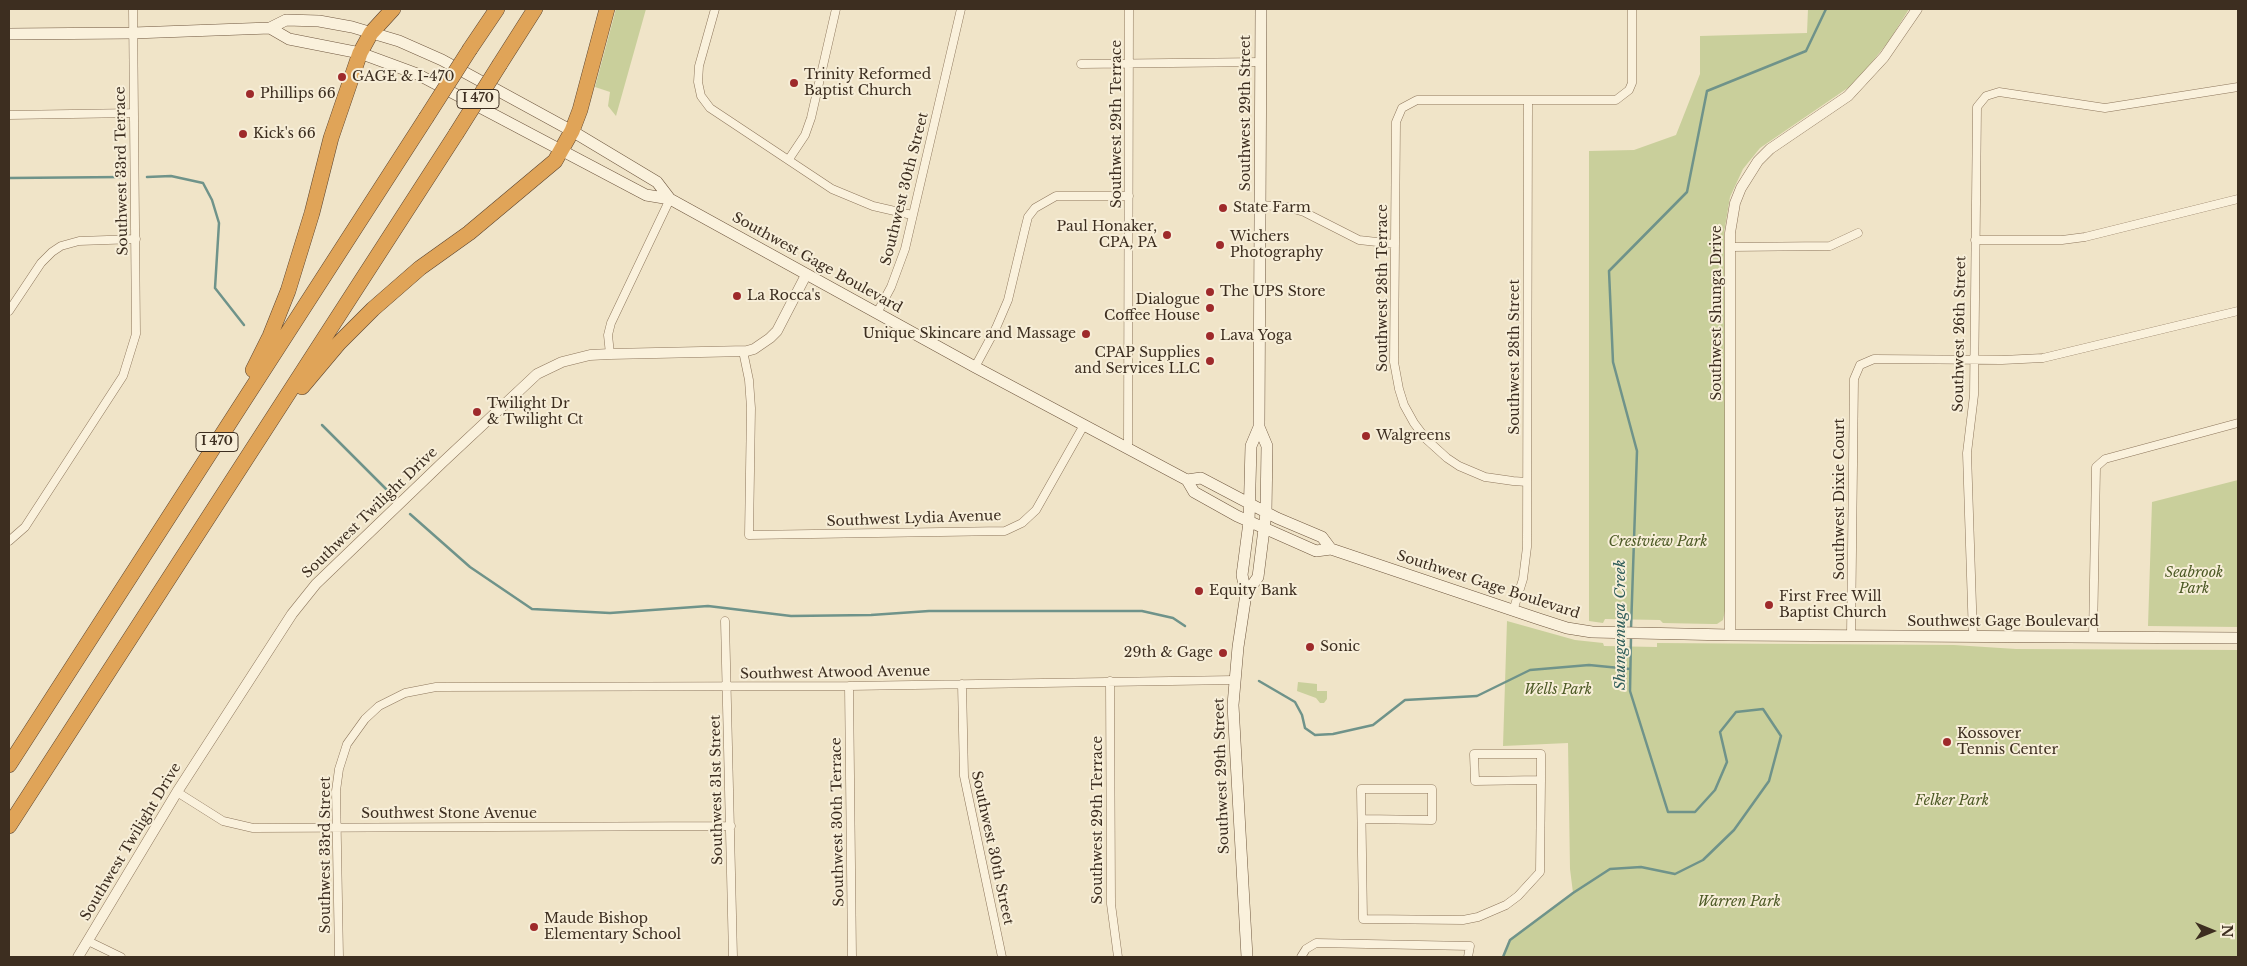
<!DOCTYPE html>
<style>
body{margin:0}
#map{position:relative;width:2247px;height:966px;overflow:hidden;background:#f0e4c8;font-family:"Libre Baskerville",serif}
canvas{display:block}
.frame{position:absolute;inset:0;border:10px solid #3d2e20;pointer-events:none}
.north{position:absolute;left:2187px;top:906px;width:50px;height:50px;-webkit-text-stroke:4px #f7eed8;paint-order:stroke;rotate:90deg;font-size:14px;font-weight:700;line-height:20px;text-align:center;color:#3d2e20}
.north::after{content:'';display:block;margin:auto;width:18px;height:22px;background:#3d2e20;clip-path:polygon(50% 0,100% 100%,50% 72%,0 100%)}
</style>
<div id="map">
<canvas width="2247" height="966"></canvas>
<div class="frame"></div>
<div class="north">N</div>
</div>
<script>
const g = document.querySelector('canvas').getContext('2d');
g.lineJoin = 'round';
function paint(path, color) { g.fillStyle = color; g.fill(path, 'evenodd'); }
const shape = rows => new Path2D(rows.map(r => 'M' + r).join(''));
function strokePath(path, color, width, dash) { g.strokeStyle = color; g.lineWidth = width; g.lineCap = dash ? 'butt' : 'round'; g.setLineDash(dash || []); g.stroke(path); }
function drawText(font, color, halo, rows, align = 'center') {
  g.font = font + ' "Libre Baskerville",serif'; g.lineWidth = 4; g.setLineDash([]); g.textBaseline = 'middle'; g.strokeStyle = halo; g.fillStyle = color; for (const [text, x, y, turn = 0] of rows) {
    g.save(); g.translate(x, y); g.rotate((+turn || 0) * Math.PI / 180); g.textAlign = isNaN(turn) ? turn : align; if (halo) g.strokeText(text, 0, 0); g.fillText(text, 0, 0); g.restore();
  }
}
paint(shape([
 [616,9,646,9,616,116,608,106,610,92,595,87],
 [1808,9,1909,9,1889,41,1855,83,1760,148,1743,169,1730,197,1724,233,1726,606,1723,620,1717,624,1712,624,1663,623,1660,620,1605,619,1603,623,1589,621,1589,151,1634,150,1676,135,1700,74,1700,36,1807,33],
 [2238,480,2238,627,2148,626,2152,502],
 [1507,621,1575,640,1603,643,1604,646,1657,647,1657,643,1800,644,1954,645,2016,649,2238,650,2238,957,1503,957,1510,940,1573,893,1570,869,1568,743,1503,746],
 [1298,682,1317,684,1317,691,1327,691,1327,699,1324,703,1320,703,1316,698,1297,691]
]), '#c9cf9b');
strokePath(shape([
 [147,177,171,176,203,183,212,200,219,223,215,288,244,325],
 [9,178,123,177],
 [322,425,389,492],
 [410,514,470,567,532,609,610,613,708,606,791,616,871,615,929,611,1142,611,1173,618,1185,626],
 [1631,629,1637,451,1613,362,1609,271,1687,192,1707,91,1806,51,1826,9],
 [1259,681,1295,702,1302,715,1305,728,1315,735,1333,734,1373,725,1405,700,1477,696,1530,670,1589,665,1630,669],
 [1503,957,1510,940,1573,893,1610,869,1641,867,1675,874,1703,860,1734,830,1769,781,1781,736,1763,709,1736,712,1720,732,1727,762,1715,790,1695,812,1668,812,1630,691,1631,637]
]), '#6f938a', 2.5);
const minor = shape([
 [715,9,699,66,698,82,701,96,710,108,832,189,873,206,912,215],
 [1081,64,1261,62],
 [9,115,134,113],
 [789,159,805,135,811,118,836,9],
 [1261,205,1287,207,1304,212,1359,240,1395,244],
 [1975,240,2062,240,2085,237,2238,199],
 [1730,247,1830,246,1858,233],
 [9,311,41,263,52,252,61,246,79,241,136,239],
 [877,313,891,287,905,249,961,9],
 [743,351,749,380,751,408,749,535,1005,531,1022,523,1036,510,1084,425],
 [610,354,608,335,611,323,670,199],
 [975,367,996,328,1008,300,1025,229,1028,217,1035,208,1056,196,1129,196],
 [1128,448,1129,9],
 [1527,482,1513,481,1485,477,1459,466,1447,458,1426,439,1414,423,1404,405,1399,389,1394,362,1396,122,1402,108,1417,100,1616,100,1629,90,1632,83,1632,9],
 [9,541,25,527,123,376,136,334,133,9],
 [1513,611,1523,579,1527,547,1528,101],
 [725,621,733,957],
 [1851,636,1854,379,1860,365,1874,359,2002,360,2043,358,2238,311],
 [1973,637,1967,453,1974,395,1977,107,1986,96,1999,92,2105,108,2238,87],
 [2093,637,2096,467,2105,459,2238,423],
 [1110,681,1111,904,1118,957],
 [962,684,964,776,1002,957],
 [849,686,852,957],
 [177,792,223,821,253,828,731,826],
 [1362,819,1432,820,1432,789,1361,789,1363,919,1463,920,1478,917,1506,905,1518,896,1540,872,1541,780,1541,754,1474,754,1475,781,1541,780],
 [88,941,121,957],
 [339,957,336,791,339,769,347,744,365,719,379,706,405,693,436,687,849,686,1235,680],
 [1301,957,1306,949,1316,943,1470,946,1468,957]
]);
const tertiary = shape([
 [1730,635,1730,233,1735,203,1741,188,1758,161,1770,149,1848,96,1884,57,1917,9],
 [78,957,177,792,292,614,316,584,443,462,537,374,562,362,590,355,610,354,747,351,754,349,770,338,777,331,806,275]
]);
const secondary = shape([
 [270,28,289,39,360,53,417,74,646,195,670,199,975,367,1187,480,1194,492,1237,516,1316,551,1331,549,1539,619,1567,628,1592,632,1730,635,2238,638],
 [9,34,133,33,270,28,286,20,319,21,352,27,399,41,442,60,572,131,657,182,670,199],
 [1187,480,1201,478,1277,518,1322,537,1331,549],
 [1246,594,1258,577,1266,513,1267,446,1259,427],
 [1247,957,1233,705,1238,647,1246,594,1242,575,1249,522,1251,446,1259,427,1261,9]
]);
const motorway = shape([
 [470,49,497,9],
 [500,64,535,9],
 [253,370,270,336,288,291,312,213,331,138,360,53,371,33,393,9],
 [302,387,339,343,373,309,420,268,469,233,555,161,572,131,580,110,607,9],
 [9,765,426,118],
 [9,826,456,134]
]);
strokePath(minor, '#8d765c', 9);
strokePath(tertiary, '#8d765c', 11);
strokePath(secondary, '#6f573f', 12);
strokePath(motorway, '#5b4430', 16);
strokePath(minor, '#faf1dc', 8);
strokePath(tertiary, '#faf1dc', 10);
strokePath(secondary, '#faf1dc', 11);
strokePath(motorway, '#e0a458', 15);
const motorwayBridge = shape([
 [426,118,470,49],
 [456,134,500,64]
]);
strokePath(motorwayBridge, '#5b4430', 16, []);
strokePath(motorwayBridge, '#e0a458', 15);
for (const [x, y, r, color] of [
 [342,77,5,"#9e2a2b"],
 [794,83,5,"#9e2a2b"],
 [250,94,5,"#9e2a2b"],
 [243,134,5,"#9e2a2b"],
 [1223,208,5,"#9e2a2b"],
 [1167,235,5,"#9e2a2b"],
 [1220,245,5,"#9e2a2b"],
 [1210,292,5,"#9e2a2b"],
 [737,296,5,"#9e2a2b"],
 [1210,308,5,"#9e2a2b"],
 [1086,334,5,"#9e2a2b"],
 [1210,336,5,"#9e2a2b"],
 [1210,361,5,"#9e2a2b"],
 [477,412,5,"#9e2a2b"],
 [1366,436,5,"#9e2a2b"],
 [1199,591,5,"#9e2a2b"],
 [1769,605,5,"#9e2a2b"],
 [1310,647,5,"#9e2a2b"],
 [1223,653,5,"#9e2a2b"],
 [1947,742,5,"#9e2a2b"],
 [534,927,5,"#9e2a2b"]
]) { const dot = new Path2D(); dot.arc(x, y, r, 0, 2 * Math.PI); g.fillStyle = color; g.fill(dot); strokePath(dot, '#f7eed8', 2); }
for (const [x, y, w] of [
 [478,99,42],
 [217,442,42]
]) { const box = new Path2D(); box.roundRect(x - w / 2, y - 9.5, w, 19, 4); g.fillStyle = '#f7eed8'; g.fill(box); strokePath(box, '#3d2e20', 1); }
drawText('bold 12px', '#3d2e20', null, [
 ["I 470",478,99],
 ["I 470",217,442]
]);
drawText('14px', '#3d2e20', '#f7eed8', [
 ["Trinity Reformed",804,75],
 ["Baptist Church",804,91],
 ["GAGE & I-470",352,77],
 ["Phillips 66",260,94],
 ["Kick's 66",253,134],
 ["State Farm",1233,208],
 ["Paul Honaker,",1157,227,"right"],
 ["CPA, PA",1157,243,"right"],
 ["Wichers",1230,237],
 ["Photography",1230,253],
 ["The UPS Store",1220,292],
 ["La Rocca's",747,296],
 ["Dialogue",1200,300,"right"],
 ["Coffee House",1200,316,"right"],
 ["Unique Skincare and Massage",1076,334,"right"],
 ["Lava Yoga",1220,336],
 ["CPAP Supplies",1200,353,"right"],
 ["and Services LLC",1200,369,"right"],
 ["Twilight Dr",487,404],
 ["& Twilight Ct",487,420],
 ["Walgreens",1376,436],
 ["Equity Bank",1209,591],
 ["First Free Will",1779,597],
 ["Baptist Church",1779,613],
 ["Sonic",1320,647],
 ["29th & Gage",1213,653,"right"],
 ["Kossover",1957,734],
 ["Tennis Center",1957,750],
 ["Maude Bishop",544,919],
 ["Elementary School",544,935]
], 'left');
drawText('14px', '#3d2e20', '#f7eed8', [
 ["Southwest 29th Street",1246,113,-90],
 ["Southwest 29th Terrace",1117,124,-90],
 ["Southwest 33rd Terrace",122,171,-91],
 ["Southwest 30th Street",905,189,-76],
 ["Southwest Gage Boulevard",817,263,29],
 ["Southwest 28th Terrace",1383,288,-90],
 ["Southwest Shunga Drive",1717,313,-90],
 ["Southwest 26th Street",1960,334,-89],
 ["Southwest 28th Street",1515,357,-90],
 ["Southwest Dixie Court",1840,499,-90],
 ["Southwest Twilight Drive",370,513,-44],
 ["Southwest Lydia Avenue",914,519,-2],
 ["Southwest Gage Boulevard",1488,585,18],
 ["Southwest Gage Boulevard",2003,622],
 ["Southwest Atwood Avenue",835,673,-1],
 ["Southwest 29th Street",1222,776,-92],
 ["Southwest 31st Street",717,790,-91],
 ["Southwest Stone Avenue",449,814],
 ["Southwest 29th Terrace",1098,820,-90],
 ["Southwest 30th Terrace",838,822,-91],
 ["Southwest Twilight Drive",131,842,-59],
 ["Southwest 30th Street",992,848,78],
 ["Southwest 33rd Street",326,855,-90]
]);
drawText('italic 14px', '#4d5a26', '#f7eed8', [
 ["Crestview Park",1658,542],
 ["Seabrook",2194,573],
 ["Park",2194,589],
 ["Wells Park",1558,690],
 ["Felker Park",1952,801],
 ["Warren Park",1739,902]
]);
drawText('italic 15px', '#2f5d5a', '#f7eed8', [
 ["Shunganuga Creek",1621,625,-90]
]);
</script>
